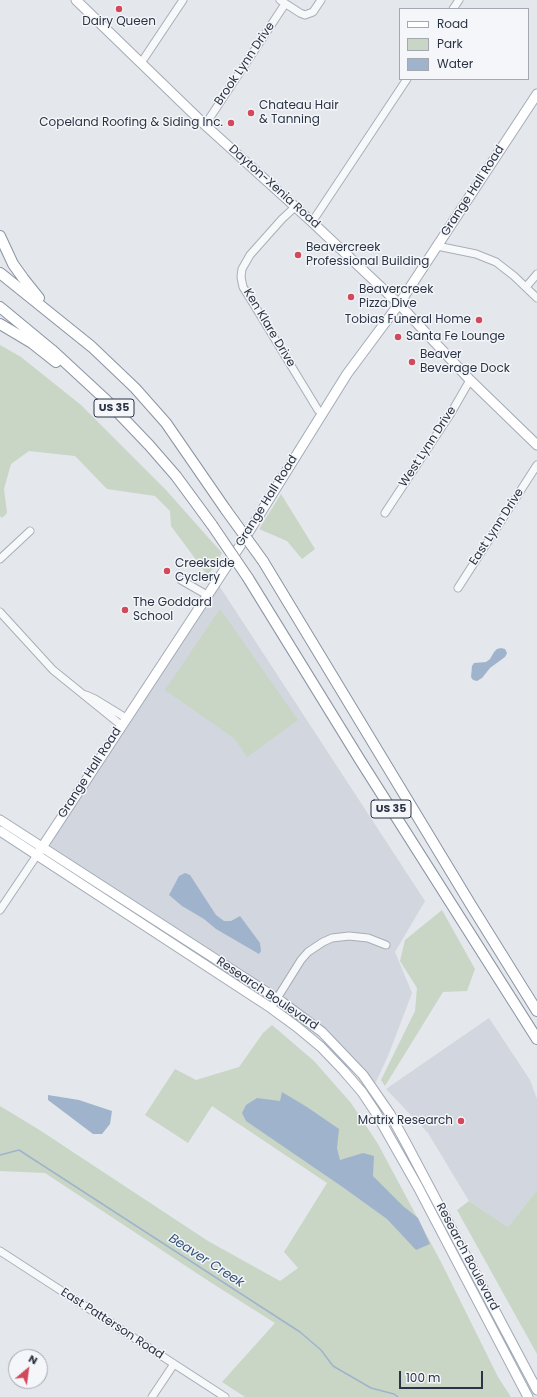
<!DOCTYPE html>
<style>
body{margin:0}
#map{position:relative;width:537px;height:1397px;overflow:hidden;background:#e4e7ec;font-family:Poppins,sans-serif}
canvas{display:block}
.legend{position:absolute;left:399px;top:8px;width:130px;height:72px;box-sizing:border-box;background:#f4f6f9;border:1px solid #a4a8b1;margin:0;padding:5px 7px;list-style:none;font-size:12px;color:#2b3445}
.legend li{display:flex;align-items:center;gap:8px;height:20px}
.legend b{width:20px;border:1px solid #a4a8b1}
.north{position:absolute;left:8px;top:1349px;width:40px;height:40px;box-sizing:border-box;background:#f4f6f9;border:1px solid #a4a8b1;border-radius:50%;rotate:29deg;font-size:11px;font-weight:700;line-height:16px;text-align:center;color:#2b3445}
.north::after{content:'';display:block;margin:auto;width:14px;height:18px;background:#d1495b;clip-path:polygon(50% 0,100% 100%,50% 72%,0 100%)}
.scale{position:absolute;left:399px;top:1371px;width:84px;height:18px;box-sizing:border-box;border:2px solid #2b3445;border-top:0;padding-left:5px;font-size:12px;line-height:14px;white-space:nowrap;color:#2b3445;-webkit-text-stroke:3px #f4f6f9;paint-order:stroke}
</style>
<div id="map">
<canvas width="537" height="1397"></canvas>
<ul class="legend">
<li><b style="height:5px;background:#fff"></b>Road</li>
<li><b style="height:11px;background:#c9d6c5"></b>Park</li>
<li><b style="height:11px;background:#9fb4cc"></b>Water</li>
</ul>
<div class="north">N</div>
<div class="scale">100 m</div>
</div>
<script>
const g = document.querySelector('canvas').getContext('2d');
g.lineJoin = 'round';
function paint(path, color) { g.fillStyle = color; g.fill(path, 'evenodd'); }
const shape = rows => new Path2D(rows.map(r => 'M' + r).join(''));
function strokePath(path, color, width, dash) { g.strokeStyle = color; g.lineWidth = width; g.lineCap = dash ? 'butt' : 'round'; g.setLineDash(dash || []); g.stroke(path); }
function drawText(font, color, halo, rows, align = 'center') {
  g.font = font + ' Poppins,sans-serif'; g.lineWidth = 3; g.setLineDash([]); g.textBaseline = 'middle'; g.strokeStyle = halo; g.fillStyle = color; for (const [text, x, y, turn = 0] of rows) {
    g.save(); g.translate(x, y); g.rotate((+turn || 0) * Math.PI / 180); g.textAlign = isNaN(turn) ? turn : align; if (halo) g.strokeText(text, 0, 0); g.fillText(text, 0, 0); g.restore();
  }
}
paint(shape([
 [216,581,425,901,395,952,412,993,388,1056,373,1088,322,1032,42,847],
 [489,1018,530,1080,537,1099,537,1190,508,1227,469,1201,428,1133,386,1089]
]), '#d2d6de');
paint(shape([
 [0,345,21,357,81,405,166,490,222,553,208,576,171,526,170,511,155,496,107,489,75,456,29,451,11,464,4,489,7,513,2,518,0,516],
 [281,494,315,549,302,559,287,541,259,529],
 [220,609,298,720,247,757,235,739,165,690],
 [442,910,475,969,467,991,443,992,385,1086,381,1080,415,1011,417,988,400,961,405,940],
 [272,1025,314,1061,351,1103,378,1144,441,1262,498,1377,511,1397,245,1397,222,1382,275,1323,210,1282,45,1173,0,1171,0,1106,38,1129,208,1241,280,1281,298,1268,284,1252,327,1183,212,1106,188,1143,145,1115,175,1069,196,1080,239,1067,263,1033],
 [537,1190,537,1354,457,1210,469,1201,508,1227]
]), '#c9d6c5');
paint(shape([
 [501,648,505,649,507,653,505,657,490,668,482,678,477,681,473,680,471,677,472,666,474,663,486,662,490,659,494,652,497,649],
 [185,873,190,875,216,915,224,921,231,921,240,916,260,943,261,951,259,954,216,929,204,919,182,906,169,895,179,876],
 [282,1092,307,1107,339,1129,337,1148,340,1160,363,1153,374,1156,373,1176,403,1206,418,1218,430,1244,416,1250,387,1219,344,1188,246,1121,242,1113,246,1105,257,1098,280,1101],
 [48,1095,79,1100,112,1111,110,1124,102,1134,93,1134,48,1100]
]), '#9fb4cc');
strokePath(shape([
 [0,1155,19,1150,300,1332,321,1350,333,1366,371,1388,394,1394,398,1397]
]), '#9fb4cc', 1.5);
const minor = shape([
 [280,0,300,13,305,15,313,12,321,0],
 [453,9,459,0],
 [141,63,183,0],
 [205,125,285,4],
 [295,207,282,219,250,255,242,269,241,277,243,287,253,303,318,410,322,413],
 [312,222,407,79],
 [437,246,476,254,496,262,514,276,537,298],
 [526,287,537,274],
 [385,513,451,413,470,380],
 [0,559,30,531],
 [181,580,207,595],
 [458,588,537,465],
 [0,612,53,670,121,725],
 [86,695,95,699,126,718],
 [0,910,37,855],
 [271,1008,301,960,308,952,323,942,332,938,349,936,368,938,386,945],
 [0,1251,225,1397],
 [152,1397,174,1364]
]);
const major = shape([
 [76,0,205,125,312,222,399,304,470,380,537,445],
 [0,820,282,1002,322,1032,363,1075,390,1114,406,1143,537,1390],
 [0,831,271,1008,297,1027,321,1047,343,1070,362,1092,376,1113,418,1187,528,1397],
 [37,855,238,549,347,374,399,304,537,94]
]);
const highway = shape([
 [0,236,13,264,23,278,39,298],
 [0,273,92,347,135,388,166,423,226,510],
 [0,307,52,350,106,400,149,445,176,476,212,525],
 [0,324,32,343,56,362],
 [263,561,471,905,537,1011],
 [248,578,360,760,537,1039]
]);
strokePath(minor, '#a9aeb7', 9);
strokePath(major, '#a3abb8', 11);
strokePath(highway, '#8b94a3', 12);
strokePath(minor, '#f7f8fa', 7);
strokePath(major, '#fff', 9);
strokePath(highway, '#fff', 10);
const highwayBridge = shape([
 [226,510,263,561],
 [212,525,248,578]
]);
strokePath(highwayBridge, '#8b94a3', 12, []);
strokePath(highwayBridge, '#fff', 10);
for (const [x, y, r, color] of [
 [119,9,4,"#d1495b"],
 [251,113,4,"#d1495b"],
 [231,123,4,"#d1495b"],
 [298,255,4,"#d1495b"],
 [351,297,4,"#d1495b"],
 [479,320,4,"#d1495b"],
 [398,337,4,"#d1495b"],
 [412,362,4,"#d1495b"],
 [167,571,4,"#d1495b"],
 [125,610,4,"#d1495b"],
 [461,1121,4,"#d1495b"]
]) { const dot = new Path2D(); dot.arc(x, y, r, 0, 2 * Math.PI); g.fillStyle = color; g.fill(dot); strokePath(dot, '#f4f6f9', 1.5); }
for (const [x, y, w] of [
 [114,408,40],
 [391,809,40]
]) { const box = new Path2D(); box.roundRect(x - w / 2, y - 9, w, 18, 3); g.fillStyle = '#f4f6f9'; g.fill(box); strokePath(box, '#2b3445', 1); }
drawText('bold 11px', '#2b3445', null, [
 ["US 35",114,408],
 ["US 35",391,809]
]);
drawText('12px', '#2b3445', '#f4f6f9', [
 ["Dairy Queen",119,22,"center"],
 ["Chateau Hair",259,106],
 ["& Tanning",259,120],
 ["Copeland Roofing & Siding Inc.",223,123,"right"],
 ["Beavercreek",306,248],
 ["Professional Building",306,262],
 ["Beavercreek",359,290],
 ["Pizza Dive",359,304],
 ["Tobias Funeral Home",471,320,"right"],
 ["Santa Fe Lounge",406,337],
 ["Beaver",420,355],
 ["Beverage Dock",420,369],
 ["Creekside",175,564],
 ["Cyclery",175,578],
 ["The Goddard",133,603],
 ["School",133,617],
 ["Matrix Research",453,1121,"right"]
], 'left');
drawText('12px', '#2b3445', '#f4f6f9', [
 ["Brook Lynn Drive",245,64,-56],
 ["Dayton-Xenia Road",274,187,42],
 ["Grange Hall Road",473,191,-57],
 ["Ken Klare Drive",269,328,59],
 ["West Lynn Drive",428,447,-57],
 ["Grange Hall Road",267,501,-58],
 ["East Lynn Drive",497,527,-57],
 ["Grange Hall Road",90,773,-57],
 ["Research Boulevard",267,994,34],
 ["Research Boulevard",467,1257,62],
 ["East Patterson Road",112,1324,33]
]);
drawText('italic 13px', '#34527a', '#f4f6f9', [
 ["Beaver Creek",206,1261,33]
]);
</script>
